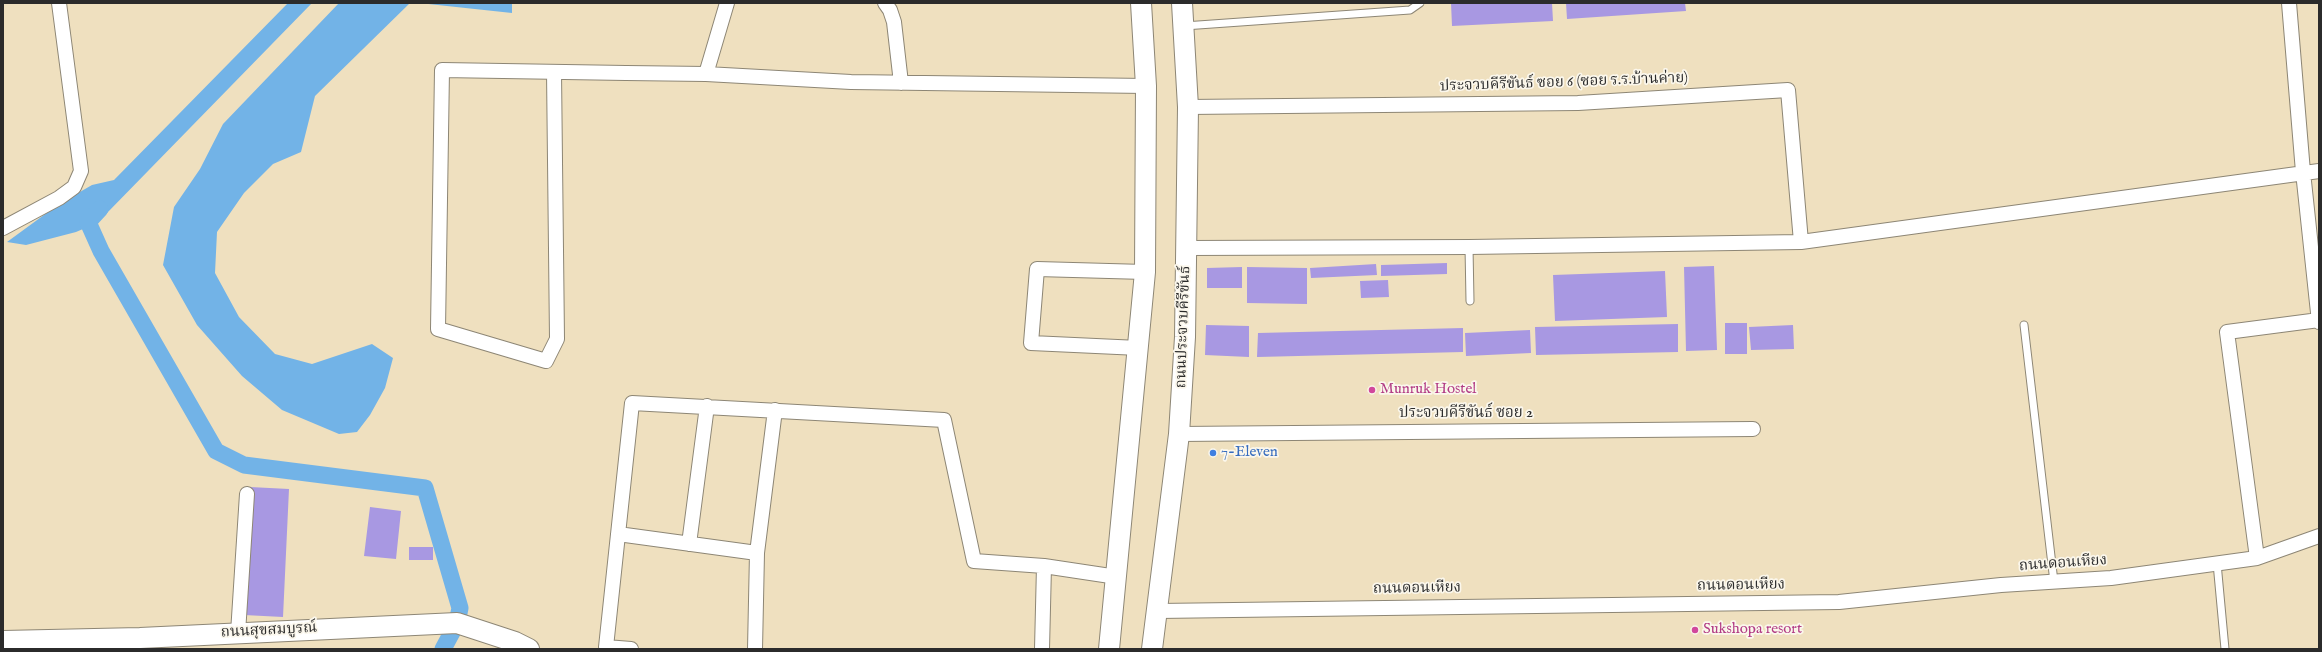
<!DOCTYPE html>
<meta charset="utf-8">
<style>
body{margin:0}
#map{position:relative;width:2322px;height:652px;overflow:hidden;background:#efe0bf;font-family:"IM FELL English",serif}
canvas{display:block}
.frame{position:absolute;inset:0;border:4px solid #2b2b2b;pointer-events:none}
</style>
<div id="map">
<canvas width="2322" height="652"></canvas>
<div class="frame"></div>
</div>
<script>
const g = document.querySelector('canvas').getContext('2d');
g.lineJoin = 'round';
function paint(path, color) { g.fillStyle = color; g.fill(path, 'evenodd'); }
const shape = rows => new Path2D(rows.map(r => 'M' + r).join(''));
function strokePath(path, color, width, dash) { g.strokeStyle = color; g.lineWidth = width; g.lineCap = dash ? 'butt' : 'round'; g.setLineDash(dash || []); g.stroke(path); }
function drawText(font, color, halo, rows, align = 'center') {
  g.font = font + ' "IM FELL English","Noto Serif Thai",serif'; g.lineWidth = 3.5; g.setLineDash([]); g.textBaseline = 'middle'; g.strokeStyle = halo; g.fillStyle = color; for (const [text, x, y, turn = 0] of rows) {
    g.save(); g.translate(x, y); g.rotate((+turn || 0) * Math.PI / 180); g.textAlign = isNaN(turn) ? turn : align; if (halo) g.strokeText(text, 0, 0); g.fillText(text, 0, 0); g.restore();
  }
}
paint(shape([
 [288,3,312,3,107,213,90,226,76,232,26,245,7,242,59,204,92,185,114,180],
 [339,3,410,3,315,96,301,152,273,164,244,193,217,232,215,273,239,317,275,354,312,364,372,344,393,358,385,388,370,415,357,432,339,434,282,410,242,376,197,325,163,265,174,207,200,169,223,124],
 [419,3,512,3,512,13]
]), '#72b3e7');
strokePath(shape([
 [100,209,88,222,101,251,216,451,244,465,425,488,460,608,457,623,443,649]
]), '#72b3e7', 17);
paint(shape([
 [1451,3,1552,3,1553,21,1452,26],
 [1566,3,1685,3,1686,11,1567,19],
 [1447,263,1447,274,1381,276,1381,265],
 [1376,264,1377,275,1311,278,1310,268],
 [1714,266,1717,350,1686,351,1684,267],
 [1242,267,1242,288,1207,288,1207,268],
 [1247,267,1307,268,1307,304,1247,303],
 [1665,271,1667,317,1555,321,1553,275],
 [1388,280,1389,297,1361,298,1360,281],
 [1725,323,1747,323,1747,354,1725,354],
 [1678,324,1678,352,1536,355,1535,327],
 [1206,325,1249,326,1249,357,1205,355],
 [1793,325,1794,349,1751,350,1749,327],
 [1463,328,1463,352,1257,357,1258,333],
 [1530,330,1531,353,1466,356,1465,333],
 [250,487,289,489,283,617,244,615],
 [370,507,401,511,396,559,364,556],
 [409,547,433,547,433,560,409,560]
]), '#a898e2');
const lane = shape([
 [1184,26,1410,10,1420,3],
 [1469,247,1470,301],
 [2024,325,2054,582],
 [2217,563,2225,649]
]);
const street = shape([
 [885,3,890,10,894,22,901,83],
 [2289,3,2303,172,2319,322],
 [554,72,557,339,546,361,438,329,442,70,626,73,706,74,851,82,1146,86],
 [706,74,727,3],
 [1188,107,1578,103,1788,90,1801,242],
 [3,228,59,198,74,187,81,171,59,3],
 [1187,248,1469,247,1801,242,2319,171],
 [1139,348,1031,343,1037,269,1145,272],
 [1179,434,1753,429],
 [618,534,757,553],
 [689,544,707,406],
 [2257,558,2227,332,2319,320],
 [1158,611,1839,602,2001,585,2111,578,2257,558,2319,536],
 [238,633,247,494],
 [631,649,606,647,632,403,944,420,974,561,1044,566,1117,577],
 [755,649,757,553,775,410],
 [1042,649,1044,566]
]);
const secondary = shape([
 [3,641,140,638,457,623,515,642,529,649],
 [1109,649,1145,272,1146,86,1141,3],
 [1152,649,1179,434,1185,337,1188,107,1182,3]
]);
strokePath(lane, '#8d8675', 9);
strokePath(street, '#8d8675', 16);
strokePath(secondary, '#8d8675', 22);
strokePath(lane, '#fff', 7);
strokePath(street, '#fff', 14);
strokePath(secondary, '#fff', 20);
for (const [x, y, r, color] of [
 [1372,390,4,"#d1479c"],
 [1213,453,4,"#3f7fe0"],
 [1695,630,4,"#d1479c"]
]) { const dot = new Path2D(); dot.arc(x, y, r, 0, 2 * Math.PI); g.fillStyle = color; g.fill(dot); strokePath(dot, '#fbf7ec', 1.5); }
drawText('15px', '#2b2b2b', '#fbf7ec', [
 ["ประจวบคีรีขันธ์ ซอย 6 (ซอย ร.ร.บ้านค่าย)",1564,83,-2],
 ["ถนนประจวบคีรีขันธ์",1184,327,-88],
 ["ประจวบคีรีขันธ์ ซอย 2",1466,414],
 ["ถนนดอนเหียง",2063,564,-4],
 ["ถนนดอนเหียง",1741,586,-1],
 ["ถนนดอนเหียง",1417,589,-1],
 ["ถนนสุขสมบูรณ์",269,631,-3]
]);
drawText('15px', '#b23c85', '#fbf7ec', [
 ["Munruk Hostel",1380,390],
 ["Sukshopa resort",1703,630]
], 'left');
drawText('15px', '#366cbe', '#fbf7ec', [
 ["7-Eleven",1221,453]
], 'left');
</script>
